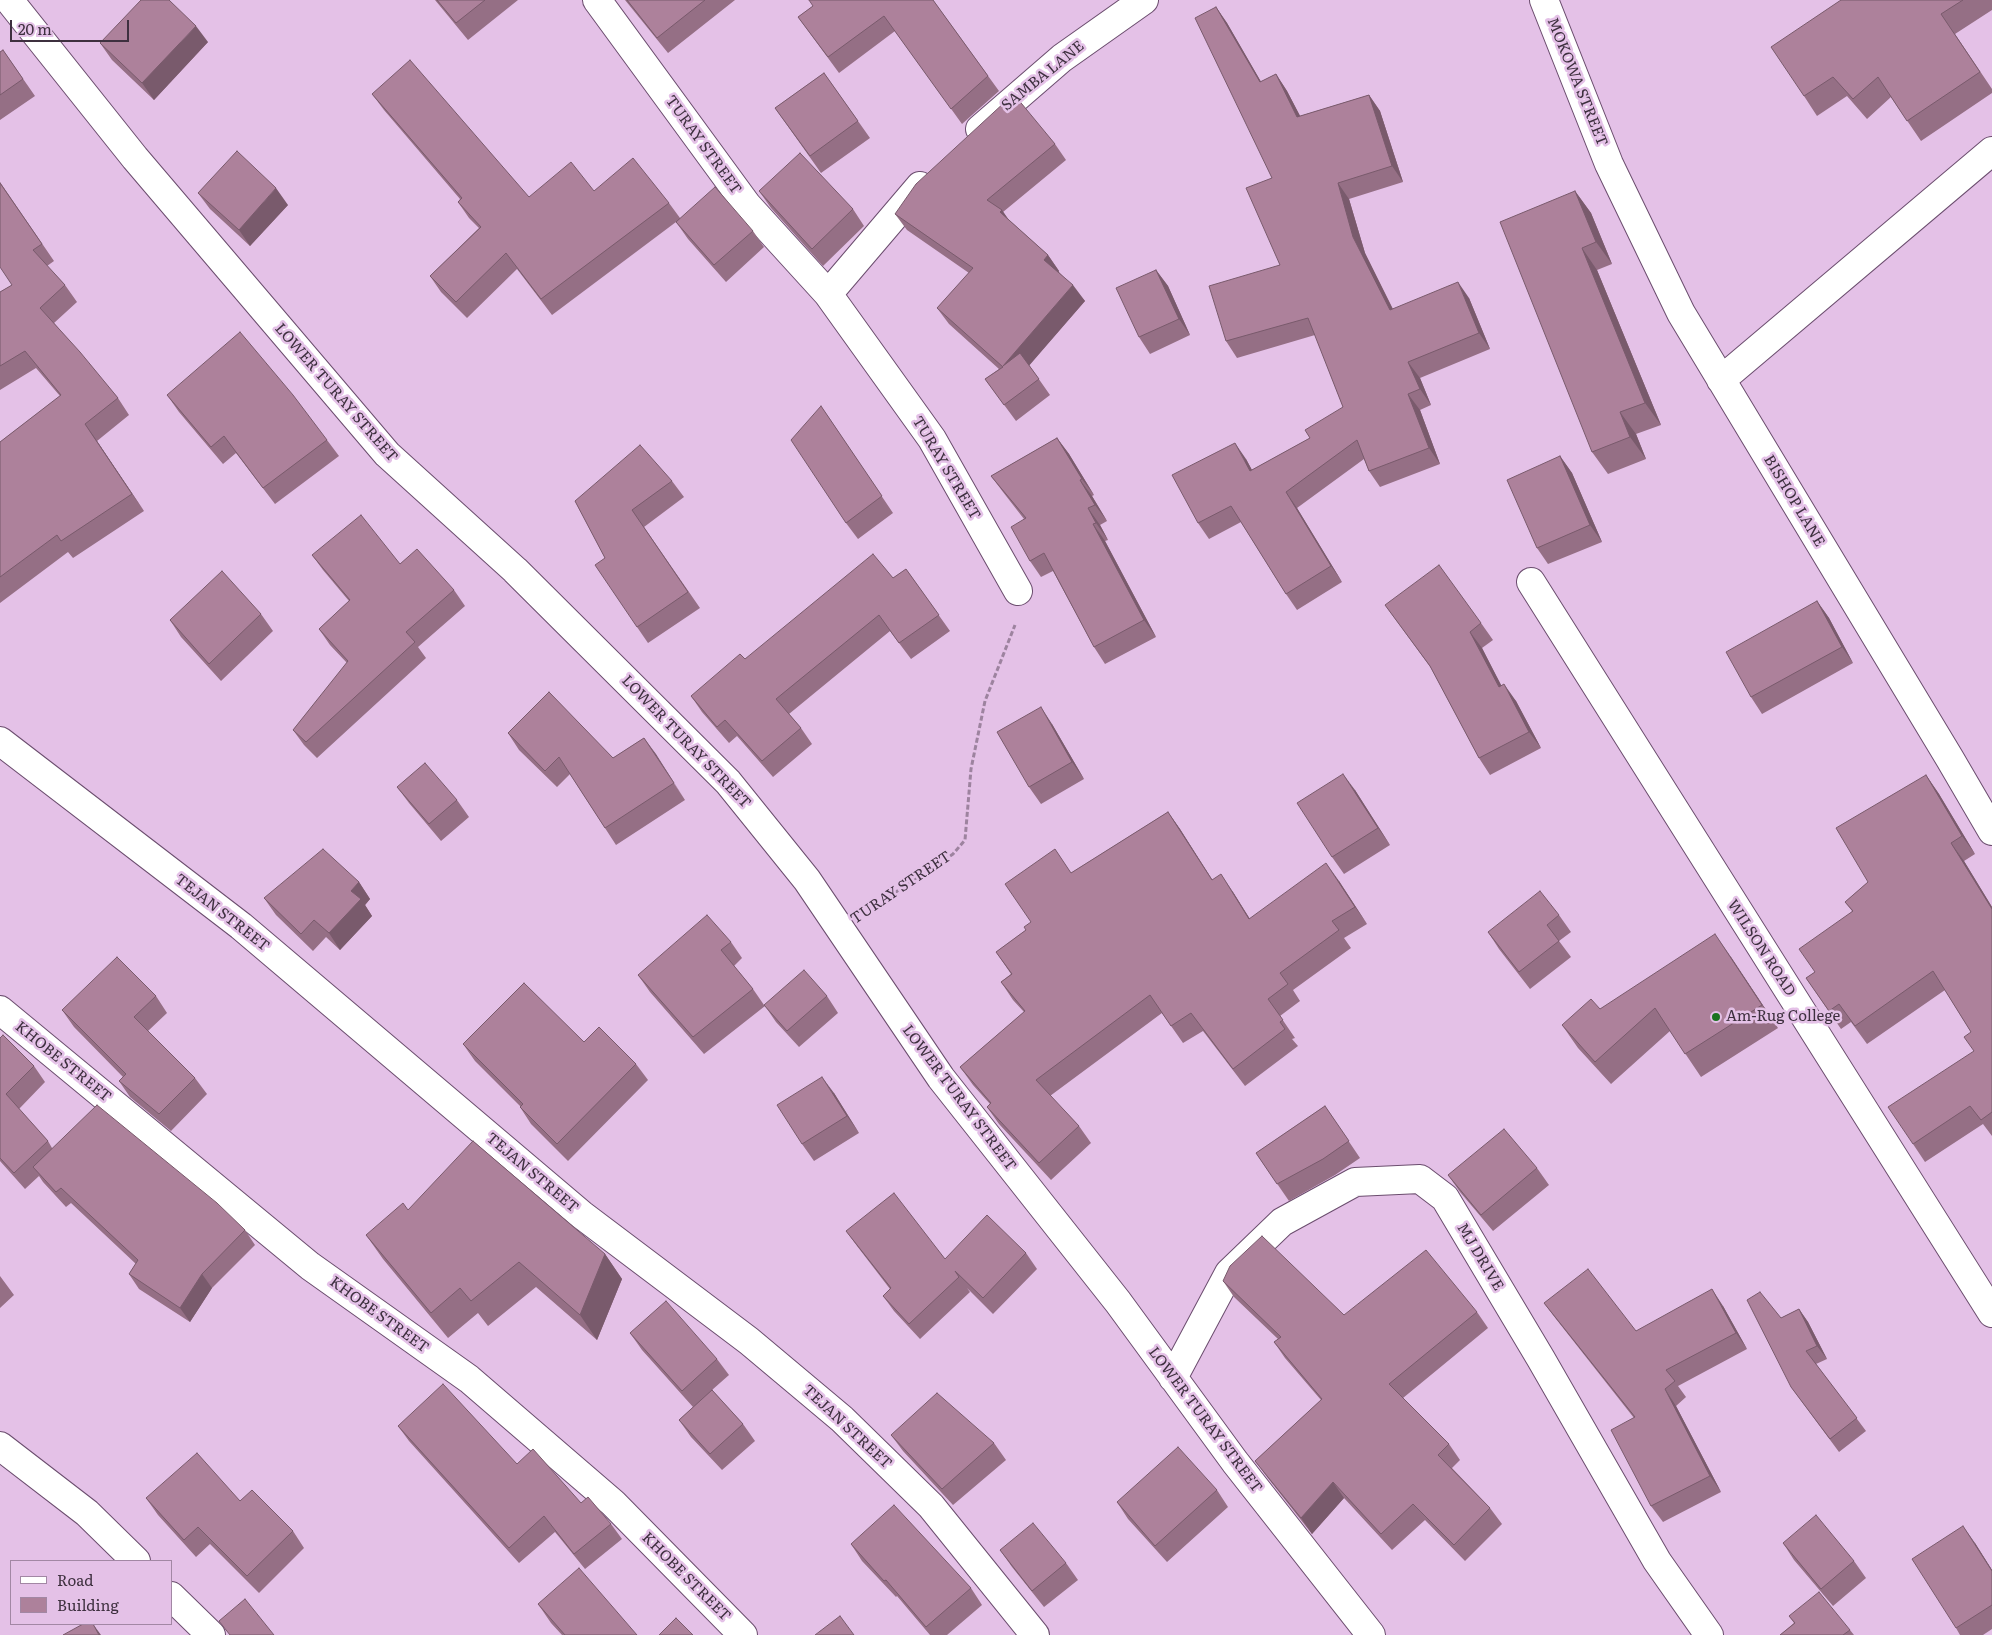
<!DOCTYPE html>
<style>
body{margin:0}
#map{position:relative;width:1992px;height:1635px;overflow:hidden;background:#e4c1e7;font-family:Literata,serif}
canvas{display:block}
.legend{position:absolute;left:10px;top:1560px;width:162px;height:65px;box-sizing:border-box;background:#e4c1e7;border:1px solid #a287a4;margin:0;padding:6px 9px;list-style:none;font-size:15px;color:#3e303f}
.legend li{display:flex;align-items:center;gap:10px;height:25px}
.legend b{width:25px;border:1px solid #a287a4}
.scale{position:absolute;left:10px;top:20px;width:119px;height:22px;box-sizing:border-box;border:2px solid #3e303f;border-top:0;padding-left:6px;font-size:15px;line-height:18px;white-space:nowrap;color:#3e303f;-webkit-text-stroke:4px #e4c1e7;paint-order:stroke}
</style>
<div id="map">
<canvas width="1992" height="1635"></canvas>
<ul class="legend">
<li><b style="height:6px;background:#fff"></b>Road</li>
<li><b style="height:14px;background:#ad819b"></b>Building</li>
</ul>
<div class="scale">20 m</div>
</div>
<script>
const g = document.querySelector('canvas').getContext('2d');
g.lineJoin = 'round';
const shape = rows => new Path2D(rows.map(r => 'M' + r).join(''));
function strokePath(path, color, width, dash) { g.strokeStyle = color; g.lineWidth = width; g.lineCap = dash ? 'butt' : 'round'; g.setLineDash(dash || []); g.stroke(path); }
function paint(path, color) { g.fillStyle = color; g.fill(path, 'evenodd'); }
function drawText(font, color, halo, rows, align = 'center') {
  g.font = font + ' Literata,serif'; g.lineWidth = 5; g.setLineDash([]); g.textBaseline = 'middle'; g.strokeStyle = halo; g.fillStyle = color; for (const [text, x, y, turn = 0] of rows) {
    g.save(); g.translate(x, y); g.rotate((+turn || 0) * Math.PI / 180); g.textAlign = isNaN(turn) ? turn : align; if (halo) g.strokeText(text, 0, 0); g.fillText(text, 0, 0); g.restore();
  }
}
const minor = shape([
 [9,0,135,158,387,454,515,570,728,782,807,880,941,1078,1118,1302,1235,1462,1371,1635],
 [597,0,747,205,828,294,932,439,1018,591],
 [1544,0,1609,164,1681,313,1950,759,1992,831],
 [980,129,1062,58,1144,0],
 [828,294,920,186],
 [1721,380,1992,151],
 [1531,582,1992,1313],
 [0,741,241,926,582,1215,749,1341,842,1419,931,1506,1035,1635],
 [0,1010,310,1266,469,1379,613,1503,743,1635],
 [1173,1378,1229,1273,1282,1222,1355,1182,1420,1179,1445,1198,1541,1359,1657,1561,1709,1635],
 [0,1446,87,1513,136,1561],
 [171,1596,211,1635]
]);
strokePath(minor, '#6b4d6e', 30);
strokePath(shape([
 [869,910,953,854,965,840,971,769,985,701,1015,625]
]), '#9d839f', 3, [5, 2.5]);
strokePath(minor, '#fff', 28);
paint(shape([
 [435,0,518,0,468,40],
 [625,0,735,0,668,53],
 [933,0,999,91,962,124,895,31,839,73,798,17,813,6],
 [1841,0,1992,0,1992,10,1955,34,1992,89,1992,93,1921,141,1891,97,1867,119,1847,96,1817,116,1804,96],
 [1216,7,1227,23,1261,82,1276,74,1287,91,1300,116,1369,95,1380,111,1403,182,1349,199,1365,253,1393,309,1469,298,1490,349,1420,378,1431,405,1420,410,1440,464,1380,487,1369,471,1364,459,1297,508,1342,582,1297,610,1286,594,1241,522,1209,539,1198,523,1246,459,1252,470,1310,438,1343,407,1315,335,1237,358,1226,341,1280,265,1272,178],
 [208,42,154,100,112,60,100,43],
 [3,50,35,96,0,120,0,52],
 [824,73,870,138,821,173,775,108],
 [372,94,529,197,594,191,669,203,680,218,753,231,764,247,726,282,688,239,676,222,552,315,517,269,467,318,441,292,430,276,479,228,469,218,458,202,460,199,384,110],
 [1009,104,1055,144,1066,160,1003,212,1008,219,1048,255,1059,271,1059,272,1085,301,1029,365,1050,395,1016,421,985,379,999,369,949,324,937,308,969,273,907,230,895,214],
 [0,182,54,261,47,266,65,285,77,302,54,323,118,398,129,415,97,441,144,511,73,558,68,552,0,603,0,442,60,396,36,368,0,390,0,292,12,285],
 [759,191,853,209,864,226,823,266,771,208],
 [1575,191,1591,213,1612,264,1597,270,1661,425,1636,434,1646,459,1608,474,1592,452],
 [198,193,288,205,250,246,210,209],
 [1156,270,1168,286,1190,335,1150,354,1139,337],
 [167,395,327,440,339,456,275,504,236,453,223,464,179,412],
 [821,406,893,513,858,539,846,523],
 [1057,438,1069,454,1094,495,1092,496,1107,521,1100,525,1108,540,1105,541,1156,637,1105,664,1094,647,1053,571,1041,577,1030,561,1024,519,1003,492,991,476],
 [1560,456,1572,473,1602,542,1548,564,1537,548],
 [672,481,684,497,644,527,700,608,648,643,637,627,605,558,575,501],
 [312,555,400,564,454,590,465,606,418,647,426,658,317,758,304,745,293,730,347,663,330,645,319,629,349,601,323,570],
 [906,569,950,631,911,659,890,631,789,714,801,728,812,744,773,777,737,736,729,743,702,712,691,696,745,659,893,578],
 [1817,601,1829,618,1853,663,1762,714,1751,697],
 [1385,605,1481,623,1493,640,1482,648,1501,686,1516,701,1541,748,1490,775,1479,758,1431,668],
 [261,614,273,631,221,681,181,637,170,620],
 [1052,724,1084,779,1041,804,1029,787],
 [508,733,613,758,644,738,685,800,616,845,570,774,557,787,519,750],
 [1926,775,1939,794,1975,854,1964,861,1992,907,1992,1136,1983,1124,1925,1162,1913,1144,1974,1051,1971,1032,1945,990,1867,1044,1851,1022,1841,1029,1806,978,1815,972,1852,911,1845,902,1868,882],
 [397,787,457,800,469,817,441,841,409,803],
 [1355,790,1390,845,1344,874,1332,857],
 [1168,812,1180,829,1212,880,1233,892,1250,919,1339,881,1367,924,1344,938,1351,948,1293,990,1300,1001,1280,1016,1295,1038,1292,1039,1298,1046,1245,1086,1203,1031,1183,1043,1162,1013,1050,1096,1079,1126,1091,1143,1051,1180,999,1124,987,1107,990,1104,973,1085,960,1067,1024,1012,1013,1000,1001,982,1011,974,996,952,1026,930,1031,922,1071,873],
 [359,882,370,899,365,905,372,916,340,950,326,937,313,951,276,915,264,898],
 [1559,915,1571,932,1559,941,1571,957,1530,989,1499,949,1488,932],
 [731,942,742,958,734,966,753,989,764,1005,827,996,838,1013,799,1047,776,1022,765,1006,704,1054,650,992,638,975],
 [1731,957,1778,1028,1701,1077,1670,1031,1611,1084,1578,1048,1562,1025,1600,1009],
 [156,996,167,1013,148,1031,195,1078,207,1094,171,1131,130,1097,119,1081,123,1077,74,1027,62,1010],
 [0,1038,34,1066,45,1082,19,1109,48,1141,52,1148,245,1230,255,1245,212,1288,190,1322,139,1289,129,1274,136,1264,71,1203,66,1207,43,1182,39,1176,25,1189,0,1161],
 [584,1042,636,1064,648,1080,568,1161,531,1124,520,1107,520,1106,475,1061,463,1044],
 [834,1093,859,1133,814,1161,802,1144],
 [1325,1106,1360,1158,1335,1175,1289,1201,1256,1153],
 [1537,1168,1549,1185,1493,1231,1460,1192,1448,1175],
 [408,1210,605,1254,622,1279,597,1340,536,1287,488,1326,478,1313,448,1338,383,1259,366,1235],
 [846,1231,945,1259,1026,1253,1037,1269,993,1314,967,1288,970,1292,920,1339,894,1311,883,1296,890,1289,857,1246],
 [0,1276,14,1295,0,1308],
 [1223,1281,1344,1315,1477,1312,1488,1328,1403,1398,1449,1444,1460,1460,1452,1468,1490,1508,1502,1524,1465,1561,1425,1520,1392,1550,1344,1498,1312,1534,1267,1477,1255,1461,1321,1400,1285,1358,1274,1342,1278,1339,1234,1297],
 [1544,1303,1636,1331,1723,1306,1747,1349,1678,1386,1686,1397,1676,1406,1721,1492,1663,1522,1651,1506,1634,1418,1556,1319],
 [1799,1309,1808,1322,1827,1359,1816,1364,1866,1431,1839,1452,1791,1387,1781,1318],
 [630,1333,717,1359,729,1375,712,1390,743,1424,755,1441,722,1470,691,1437,679,1420,693,1407,642,1350],
 [398,1426,517,1464,581,1503,611,1524,622,1539,585,1569,555,1532,519,1563,409,1441],
 [891,1435,994,1443,1006,1460,953,1505,903,1451],
 [1217,1490,1228,1507,1167,1562,1128,1519,1117,1502],
 [146,1498,240,1501,293,1531,304,1548,259,1593,210,1544,196,1557,158,1515],
 [1783,1543,1854,1561,1866,1578,1833,1606,1794,1560],
 [1975,1543,1992,1570,1992,1629,1983,1635,1960,1635,1956,1628],
 [851,1544,971,1588,982,1605,947,1635,930,1635,897,1596,896,1597,862,1561],
 [1000,1550,1066,1563,1078,1580,1044,1607,1012,1567],
 [538,1604,637,1635,562,1635,551,1623],
 [1789,1616,1850,1630,1854,1635,1780,1635,1794,1623]
]), '#956f85');
paint(shape([
 [1216,7,1227,23,1271,99,1260,82],
 [196,26,208,42,154,100,142,83],
 [1276,74,1287,91,1309,133,1297,117],
 [1369,95,1380,111,1403,182,1392,166],
 [1338,183,1349,199,1365,253,1401,326,1390,310,1353,237],
 [276,188,288,205,250,246,239,230],
 [1575,191,1591,213,1612,264,1596,242],
 [1002,210,1013,226,1000,212],
 [1582,248,1597,270,1661,425,1645,403],
 [1048,255,1059,271,1055,276,1044,260],
 [1156,270,1168,286,1190,335,1179,319],
 [1458,282,1469,298,1490,349,1479,333],
 [1073,285,1085,301,1015,382,1003,366],
 [1408,362,1420,378,1431,405,1420,389],
 [1408,394,1420,410,1440,464,1429,448],
 [1620,412,1636,434,1646,459,1630,437],
 [85,424,97,441,144,511,132,494],
 [1057,438,1069,454,1094,495,1082,479],
 [1235,443,1246,459,1261,487,1250,471],
 [1560,456,1572,473,1602,542,1590,525],
 [1080,480,1092,496,1107,521,1095,505],
 [1286,492,1297,508,1342,582,1331,566],
 [1088,508,1100,525,1108,540,1096,523],
 [1093,524,1105,541,1156,637,1144,620],
 [1817,601,1829,618,1853,663,1842,647],
 [1470,632,1482,648,1511,704,1499,687],
 [1504,684,1516,701,1541,748,1529,732],
 [1041,707,1052,724,1084,779,1072,762],
 [644,738,656,754,685,800,674,783],
 [1343,774,1355,790,1390,845,1378,828],
 [1926,775,1939,794,1975,854,1962,836],
 [1168,812,1180,829,1224,898,1212,880],
 [1951,843,1964,861,1992,907,1992,909],
 [1326,863,1339,881,1367,924,1355,907],
 [1221,874,1233,892,1261,937,1249,919],
 [359,882,370,899,365,905,372,916,340,950,329,933,351,891],
 [1715,934,1731,957,1778,1028,1762,1005],
 [822,1077,834,1093,859,1133,847,1116],
 [605,1254,622,1279,597,1340,580,1315],
 [202,1274,212,1288,190,1322,180,1308],
 [1712,1289,1723,1306,1747,1349,1736,1333],
 [1799,1309,1808,1322,1827,1359,1817,1346],
 [1665,1389,1676,1406,1721,1492,1710,1476],
 [1333,1482,1344,1498,1312,1534,1301,1518],
 [1963,1526,1975,1543,1992,1570,1992,1571],
 [93,1624,101,1635,99,1635]
]), '#795a6c');
const building = shape([
 [141,0,169,0,196,26,142,83,100,43,141,0],
 [437,0,485,0,456,23,437,0],
 [627,0,705,0,657,38,627,0],
 [809,0,933,0,988,76,951,109,884,16,828,57,798,17,813,6,809,0],
 [1841,0,1963,0,1941,14,1980,72,1907,121,1878,77,1853,99,1833,77,1804,96,1771,47,1841,0],
 [1216,7,1260,82,1276,74,1297,117,1369,95,1392,166,1338,183,1353,237,1390,310,1458,282,1479,333,1408,362,1420,389,1408,394,1429,448,1369,471,1357,440,1286,492,1331,566,1286,594,1231,506,1198,523,1172,475,1235,443,1250,471,1310,438,1305,430,1343,407,1308,318,1226,341,1209,286,1280,265,1246,188,1272,178,1195,18,1216,7],
 [3,50,23,79,0,95,0,52,3,50],
 [410,60,529,197,571,162,594,191,633,158,669,203,541,299,506,253,456,302,430,276,481,227,458,202,462,198,372,94,410,60],
 [824,73,858,121,810,156,775,108,824,73],
 [1017,98,1055,144,987,200,1002,210,1000,212,1048,255,1044,260,1073,285,1003,366,1020,353,1039,379,1004,405,985,379,1003,367,937,308,973,268,895,214,916,184,1006,101,1009,104,1017,98],
 [237,151,276,188,239,230,198,193,237,151],
 [800,153,853,209,812,249,759,191,800,153],
 [0,183,42,244,33,250,65,285,40,308,80,352,118,398,85,424,132,494,61,541,57,535,0,577,0,442,61,395,25,351,0,366,0,292,12,285,0,267,0,183],
 [715,187,753,231,714,265,676,222,715,187],
 [1575,191,1596,242,1582,248,1645,403,1620,412,1630,437,1592,452,1500,222,1575,191],
 [1156,270,1179,319,1139,337,1116,288,1156,270],
 [240,332,293,395,327,440,263,488,224,436,211,447,167,395,240,332],
 [821,406,882,496,846,523,791,440,821,406],
 [1057,438,1082,479,1080,480,1095,505,1088,508,1096,523,1093,524,1144,620,1094,647,1044,553,1030,561,1011,527,1026,518,991,476,1057,438],
 [640,445,672,481,632,510,688,592,637,627,595,565,605,558,575,501,640,445],
 [1560,456,1590,525,1537,548,1507,480,1560,456],
 [361,515,400,564,417,549,454,590,406,632,415,642,306,742,293,730,348,661,319,629,350,600,312,555,361,515],
 [873,554,893,578,906,569,939,615,899,643,879,615,776,699,801,728,762,761,725,720,717,727,691,696,740,654,745,659,873,554],
 [1439,565,1481,623,1470,632,1499,687,1504,684,1529,732,1479,758,1430,666,1385,605,1439,565],
 [222,571,261,614,209,664,170,620,222,571],
 [1817,601,1842,647,1751,697,1726,652,1817,601],
 [549,692,613,758,644,738,674,783,605,828,559,757,545,771,508,733,549,692],
 [1041,707,1072,762,1029,787,997,732,1041,707],
 [425,763,457,800,429,824,397,787,425,763],
 [1343,774,1378,828,1332,857,1297,803,1343,774],
 [1926,775,1962,836,1951,843,1992,909,1992,1112,1981,1120,1970,1106,1913,1144,1888,1107,1974,1051,1964,1037,1971,1032,1933,971,1855,1026,1839,1004,1829,1011,1806,978,1815,972,1799,949,1853,911,1845,902,1868,882,1836,828,1926,775],
 [1168,812,1212,880,1221,874,1249,919,1326,863,1355,907,1332,921,1339,930,1280,973,1288,984,1268,999,1283,1020,1280,1022,1285,1029,1233,1069,1191,1013,1171,1026,1150,995,1036,1080,1079,1126,1039,1163,987,1107,991,1103,960,1067,1025,1011,1001,982,1012,974,996,952,1026,930,1024,927,1031,922,1005,884,1055,849,1071,873,1168,812],
 [323,849,359,882,351,891,361,899,329,933,314,920,301,934,264,898,323,849],
 [1540,891,1559,915,1547,925,1559,941,1519,972,1488,932,1540,891],
 [707,915,731,942,721,950,753,989,693,1037,638,975,707,915],
 [1715,934,1762,1005,1685,1054,1655,1008,1595,1062,1562,1025,1591,999,1600,1009,1715,934],
 [117,957,156,996,134,1017,195,1078,159,1114,119,1081,126,1074,62,1010,117,957],
 [804,970,827,996,787,1031,764,1005,804,970],
 [524,983,584,1042,599,1027,636,1064,557,1144,520,1107,523,1104,463,1044,524,983],
 [3,1035,34,1066,6,1094,48,1141,14,1173,0,1158,0,1038,3,1035],
 [822,1077,847,1116,802,1144,777,1105,822,1077],
 [97,1105,217,1203,245,1230,202,1274,180,1308,129,1274,138,1260,61,1188,56,1192,33,1167,97,1105],
 [1325,1106,1349,1141,1323,1159,1277,1184,1256,1153,1325,1106],
 [1504,1129,1537,1168,1481,1215,1448,1175,1504,1129],
 [473,1141,605,1254,580,1315,519,1262,471,1301,460,1288,431,1313,366,1235,403,1203,408,1210,473,1141],
 [894,1193,945,1259,987,1215,1026,1253,983,1298,955,1271,959,1277,909,1324,883,1296,891,1288,846,1231,894,1193],
 [1262,1236,1344,1315,1426,1250,1477,1312,1389,1384,1449,1444,1438,1455,1490,1508,1454,1545,1413,1504,1381,1534,1333,1482,1301,1518,1255,1461,1322,1399,1274,1342,1281,1337,1223,1281,1230,1266,1262,1236],
 [1588,1269,1636,1331,1712,1289,1736,1333,1666,1370,1675,1381,1665,1389,1710,1476,1651,1506,1611,1430,1635,1417,1544,1303,1588,1269],
 [1760,1292,1781,1318,1799,1309,1817,1346,1806,1351,1857,1418,1830,1439,1791,1387,1747,1300,1760,1292],
 [666,1301,717,1359,682,1391,630,1333,666,1301],
 [443,1384,517,1464,533,1449,581,1503,588,1497,611,1524,574,1554,544,1516,509,1548,398,1426,443,1384],
 [712,1390,743,1424,710,1454,679,1420,712,1390],
 [937,1393,994,1443,942,1489,891,1435,937,1393],
 [1178,1447,1217,1490,1155,1546,1117,1502,1178,1447],
 [197,1453,240,1501,252,1490,293,1531,247,1576,198,1527,184,1540,146,1498,197,1453],
 [894,1505,971,1588,926,1627,886,1580,884,1581,851,1544,894,1505],
 [1816,1515,1854,1561,1821,1589,1783,1543,1816,1515],
 [1033,1523,1066,1563,1032,1591,1000,1550,1033,1523],
 [1963,1526,1992,1571,1992,1605,1956,1628,1912,1559,1963,1526],
 [579,1568,637,1635,565,1635,538,1604,579,1568],
 [1819,1592,1850,1630,1843,1635,1780,1635,1795,1623,1789,1616,1819,1592],
 [245,1599,274,1635,230,1635,219,1621,245,1599],
 [840,1616,854,1635,815,1635,840,1616],
 [676,1618,693,1635,659,1635,676,1618],
 [83,1624,93,1624,99,1635,63,1635,83,1624]
]);
paint(building, '#ad819b');
strokePath(building, '#795a6c', 1);
for (const [x, y, r, color] of [
 [1716,1017,5,"#1b731f"]
]) { const dot = new Path2D(); dot.arc(x, y, r, 0, 2 * Math.PI); g.fillStyle = color; g.fill(dot); strokePath(dot, '#e4c1e7', 2); }
drawText('15px', '#3e303f', '#e4c1e7', [
 ["SAMBA LANE",1043,76,-39],
 ["MOKOWA STREET",1577,82,68],
 ["TURAY STREET",703,145,54],
 ["LOWER TURAY STREET",336,393,49],
 ["TURAY STREET",946,468,59],
 ["BISHOP LANE",1794,501,59],
 ["LOWER TURAY STREET",686,742,46],
 ["TURAY STREET",901,888,-34],
 ["TEJAN STREET",222,913,38],
 ["WILSON ROAD",1761,948,57],
 ["KHOBE STREET",63,1062,39],
 ["LOWER TURAY STREET",959,1098,53],
 ["TEJAN STREET",532,1173,40],
 ["MJ DRIVE",1480,1257,59],
 ["KHOBE STREET",379,1315,36],
 ["LOWER TURAY STREET",1205,1420,53],
 ["TEJAN STREET",847,1427,43],
 ["KHOBE STREET",686,1577,45]
]);
drawText('15px', '#3e303f', '#e4c1e7', [
 ["Am-Rug College",1726,1017]
], 'left');
</script>
